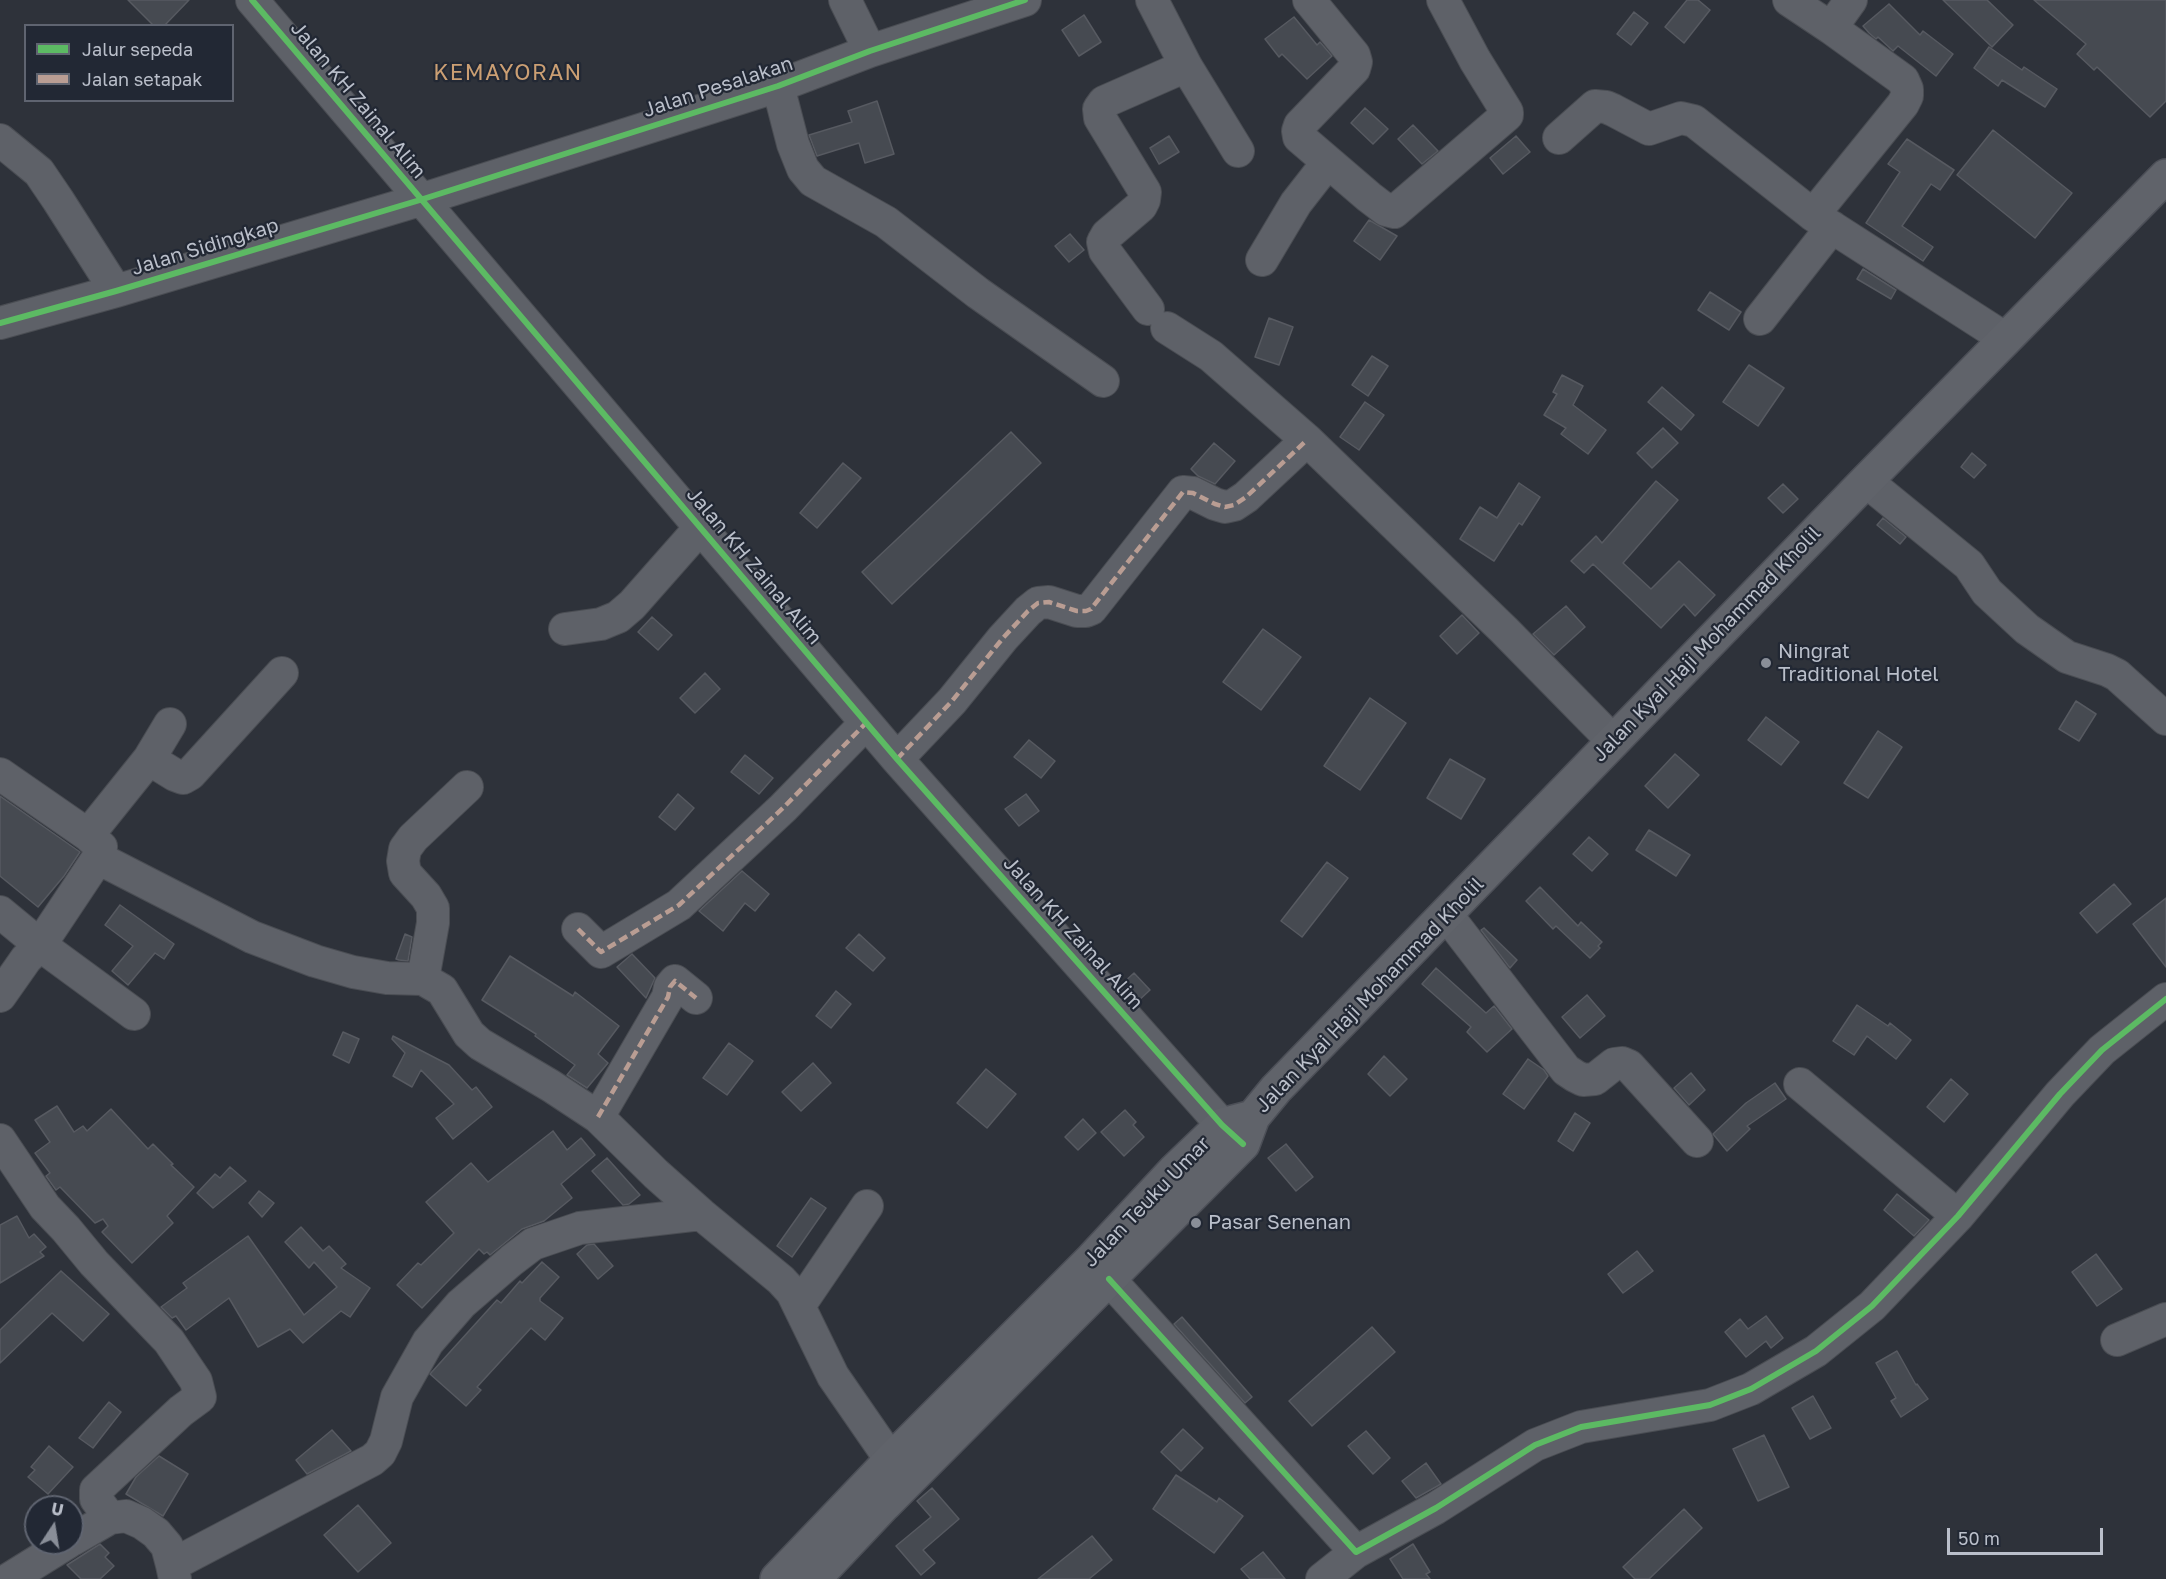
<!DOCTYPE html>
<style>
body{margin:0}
#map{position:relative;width:2166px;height:1579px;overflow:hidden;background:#2e323a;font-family:"Golos Text",sans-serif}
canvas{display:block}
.legend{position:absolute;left:24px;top:24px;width:210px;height:78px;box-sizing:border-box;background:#222834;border:2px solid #5f6470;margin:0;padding:8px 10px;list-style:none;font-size:18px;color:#babfca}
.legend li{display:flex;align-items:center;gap:12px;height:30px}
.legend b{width:30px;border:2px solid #5f6470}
.north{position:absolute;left:24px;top:1495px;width:60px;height:60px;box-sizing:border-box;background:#222834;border:2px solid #5f6470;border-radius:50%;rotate:12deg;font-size:16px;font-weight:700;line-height:24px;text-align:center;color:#babfca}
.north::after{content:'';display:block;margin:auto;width:21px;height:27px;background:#898e98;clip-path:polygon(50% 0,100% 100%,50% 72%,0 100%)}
.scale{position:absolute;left:1947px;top:1528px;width:156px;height:27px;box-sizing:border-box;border:3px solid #babfca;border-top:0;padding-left:8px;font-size:18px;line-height:21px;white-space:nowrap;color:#babfca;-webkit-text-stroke:4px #222834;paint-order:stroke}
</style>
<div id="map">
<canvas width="2166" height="1579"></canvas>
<ul class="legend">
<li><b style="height:8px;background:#5cba63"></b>Jalur sepeda</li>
<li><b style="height:8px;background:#b99d93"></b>Jalan setapak</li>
</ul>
<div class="north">U</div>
<div class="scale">50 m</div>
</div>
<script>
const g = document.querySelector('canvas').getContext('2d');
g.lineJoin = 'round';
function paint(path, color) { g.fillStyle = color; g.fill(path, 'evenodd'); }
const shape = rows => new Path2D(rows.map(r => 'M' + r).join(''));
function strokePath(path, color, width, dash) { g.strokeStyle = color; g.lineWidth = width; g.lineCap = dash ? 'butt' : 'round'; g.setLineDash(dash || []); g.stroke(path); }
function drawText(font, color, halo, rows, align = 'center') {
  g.font = font + ' "Golos Text",sans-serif'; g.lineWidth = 4.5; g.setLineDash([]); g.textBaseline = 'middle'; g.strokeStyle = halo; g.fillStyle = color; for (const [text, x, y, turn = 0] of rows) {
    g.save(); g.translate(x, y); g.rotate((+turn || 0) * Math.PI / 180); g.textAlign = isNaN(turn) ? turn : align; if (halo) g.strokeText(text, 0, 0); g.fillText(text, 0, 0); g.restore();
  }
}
const building = shape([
 [128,0,189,0,164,26,154,26,128,0],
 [1687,0,1698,0,1710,10,1684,43,1665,27,1687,0],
 [1943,0,1987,0,2013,25,1992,47,1943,0],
 [2034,0,2166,0,2166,101,2150,117,2097,67,2094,70,2077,54,2086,44,2034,0],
 [1889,4,1920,35,1923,31,1953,54,1936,76,1898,46,1893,51,1878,37,1876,39,1869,33,1863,26,1889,4],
 [1634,12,1648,23,1631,45,1617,34,1634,12],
 [1084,15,1101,42,1079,56,1062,30,1084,15],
 [1294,17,1317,45,1320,42,1332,56,1307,79,1282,54,1279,57,1265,39,1294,17],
 [1989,47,2022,70,2024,67,2057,89,2045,107,2002,80,1998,86,1974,68,1989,47],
 [877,101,894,154,865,163,859,143,817,156,809,135,852,122,848,111,877,101],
 [1365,108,1388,129,1373,144,1351,123,1365,108],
 [1413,125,1438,151,1422,164,1398,139,1413,125],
 [1993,130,2072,193,2035,238,1957,175,1993,130],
 [1169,136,1179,152,1159,164,1150,148,1169,136],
 [1516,136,1530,152,1503,174,1490,158,1516,136],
 [1907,139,1954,170,1940,190,1931,184,1902,226,1933,247,1923,261,1866,223,1900,172,1888,164,1907,139],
 [1369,220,1397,236,1380,260,1354,241,1369,220],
 [1070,234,1084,250,1069,262,1055,246,1070,234],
 [1863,269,1896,290,1891,299,1857,279,1863,269],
 [1710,292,1741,312,1729,330,1698,310,1710,292],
 [1269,318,1293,327,1279,365,1255,357,1269,318],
 [1372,356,1388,366,1368,396,1352,385,1372,356],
 [1749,365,1784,388,1758,426,1723,402,1749,365],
 [1562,375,1583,386,1573,405,1606,430,1588,454,1561,434,1566,428,1544,415,1557,394,1553,392,1562,375],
 [1662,387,1694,415,1681,430,1648,402,1662,387],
 [1365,402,1384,415,1359,450,1340,437,1365,402],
 [1663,428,1678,443,1652,468,1637,453,1663,428],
 [1011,432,1041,463,892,604,862,572,1011,432],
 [1214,443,1235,461,1215,484,1198,476,1191,469,1214,443],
 [1972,453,1986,465,1974,478,1961,467,1972,453],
 [843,463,861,478,817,528,800,513,843,463],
 [1656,481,1678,500,1623,563,1651,589,1679,561,1715,595,1695,616,1684,604,1661,628,1593,564,1584,573,1571,561,1596,536,1602,543,1656,481],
 [1519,483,1540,497,1522,525,1519,523,1494,561,1460,539,1480,507,1497,518,1519,483],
 [1783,484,1798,499,1783,513,1768,498,1783,484],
 [1883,518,1906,537,1900,544,1877,525,1883,518],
 [1566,606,1585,627,1554,655,1533,634,1566,606],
 [1462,615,1479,633,1457,654,1440,636,1462,615],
 [652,617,672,635,658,650,638,632,652,617],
 [1263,629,1301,657,1261,710,1223,682,1263,629],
 [705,673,720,689,695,713,680,698,705,673],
 [1370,698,1406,723,1360,790,1324,766,1370,698],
 [2076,701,2096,714,2079,741,2059,729,2076,701],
 [1766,717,1799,742,1781,765,1748,740,1766,717],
 [1878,731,1902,747,1868,798,1844,783,1878,731],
 [1029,740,1055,761,1041,778,1014,757,1029,740],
 [1675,754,1699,775,1668,808,1645,786,1675,754],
 [745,755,773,778,759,794,731,772,745,755],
 [1450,759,1485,779,1461,819,1427,798,1450,759],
 [678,794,694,808,675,830,659,817,678,794],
 [1026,794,1039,811,1019,826,1005,809,1026,794],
 [0,796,80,852,64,876,38,907,0,876,0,796],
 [1649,830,1690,855,1676,876,1636,850,1649,830],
 [1589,837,1608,854,1592,871,1573,854,1589,837],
 [1327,862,1348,878,1302,937,1281,921,1327,862],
 [742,871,769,894,755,911,745,903,723,931,699,911,742,871],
 [2114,884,2131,904,2097,933,2080,913,2114,884],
 [1540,887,1578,926,1581,922,1602,942,1598,946,1600,948,1590,958,1556,926,1553,929,1526,901,1540,887],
 [2166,898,2166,967,2133,924,2166,898],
 [120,905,174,944,164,959,155,953,128,985,112,971,133,946,105,925,120,905],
 [1484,928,1517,960,1510,968,1481,930,1484,928],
 [405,934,412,937,408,961,399,960,396,959,405,934],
 [859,934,885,958,873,971,846,948,859,934],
 [632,954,655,978,646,998,617,967,632,954],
 [510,956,573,996,575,992,619,1026,598,1054,608,1063,587,1088,567,1075,575,1065,535,1036,536,1034,482,1000,510,956],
 [1436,968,1486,1013,1494,1006,1512,1029,1487,1052,1467,1032,1471,1027,1422,984,1436,968],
 [1134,973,1150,990,1137,1002,1121,985,1134,973],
 [836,991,851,1004,831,1028,816,1016,836,991],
 [1587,995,1605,1016,1580,1038,1562,1017,1587,995],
 [1857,1005,1888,1026,1890,1023,1911,1040,1896,1059,1867,1036,1854,1055,1833,1041,1857,1005],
 [343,1032,359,1039,349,1063,333,1055,343,1032],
 [393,1036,449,1065,472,1090,476,1087,492,1107,453,1139,436,1118,454,1104,421,1070,412,1087,393,1076,405,1053,392,1039,393,1036],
 [729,1043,753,1061,727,1095,703,1078,729,1043],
 [1384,1056,1407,1079,1390,1096,1368,1074,1384,1056],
 [1528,1059,1544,1070,1548,1076,1524,1109,1503,1094,1528,1059],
 [813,1063,831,1083,801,1111,782,1092,813,1063],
 [986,1069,1016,1094,987,1128,957,1103,986,1069],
 [1691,1073,1705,1090,1689,1105,1674,1088,1691,1073],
 [1951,1079,1968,1094,1944,1122,1927,1107,1951,1079],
 [1775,1083,1786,1099,1747,1126,1750,1129,1727,1151,1713,1134,1746,1103,1775,1083],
 [57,1106,74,1132,83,1126,87,1131,111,1109,148,1149,153,1144,173,1164,171,1165,194,1187,167,1216,173,1223,132,1263,102,1232,108,1226,103,1219,95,1223,60,1187,56,1190,46,1176,50,1173,35,1153,50,1142,35,1120,57,1106],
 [1125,1110,1136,1122,1133,1125,1144,1137,1124,1156,1101,1132,1125,1110],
 [1575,1113,1590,1123,1573,1151,1558,1141,1575,1113],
 [1083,1119,1096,1133,1078,1150,1065,1137,1083,1119],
 [553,1131,567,1150,581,1138,595,1155,561,1184,572,1198,544,1221,522,1229,490,1255,487,1252,484,1254,479,1249,422,1308,397,1285,418,1263,421,1265,454,1233,426,1202,471,1163,488,1182,553,1131],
 [1286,1144,1313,1177,1296,1191,1268,1158,1286,1144],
 [607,1158,640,1195,629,1204,623,1205,592,1171,607,1158],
 [230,1167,246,1181,213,1208,197,1193,215,1174,220,1178,230,1167],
 [259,1191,274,1203,262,1217,249,1203,259,1191],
 [1897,1194,1929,1220,1914,1236,1884,1210,1897,1194],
 [811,1198,826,1208,792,1257,777,1246,811,1198],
 [17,1216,29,1238,34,1234,46,1247,40,1252,44,1256,0,1283,0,1225,17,1216],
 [301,1227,323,1251,329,1246,346,1264,341,1268,370,1288,350,1317,341,1311,303,1343,290,1329,258,1347,229,1298,186,1330,176,1316,172,1318,161,1307,187,1288,183,1283,248,1236,304,1315,337,1287,314,1262,309,1268,285,1242,301,1227],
 [594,1244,613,1266,598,1279,577,1254,587,1245,594,1244],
 [1637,1251,1653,1271,1623,1293,1608,1274,1637,1251],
 [2096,1254,2122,1289,2097,1306,2072,1272,2096,1254],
 [542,1262,559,1277,540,1298,540,1301,563,1318,545,1340,531,1328,477,1387,481,1390,466,1406,430,1374,497,1300,501,1303,520,1281,522,1283,542,1262],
 [61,1271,109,1314,83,1341,52,1313,0,1363,0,1330,61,1271],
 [1766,1316,1783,1338,1771,1348,1766,1341,1746,1357,1725,1332,1740,1319,1748,1329,1766,1316],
 [1182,1317,1252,1397,1245,1403,1174,1324,1182,1317],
 [1372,1327,1395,1352,1312,1426,1289,1401,1372,1327],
 [1897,1351,1916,1385,1917,1384,1928,1399,1901,1417,1891,1401,1896,1398,1876,1363,1897,1351],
 [1813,1396,1831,1428,1810,1439,1792,1408,1813,1396],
 [109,1402,121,1412,93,1448,79,1438,109,1402],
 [1183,1429,1203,1448,1181,1471,1161,1452,1183,1429],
 [332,1430,351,1451,307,1474,296,1460,332,1430],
 [1366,1431,1390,1458,1373,1474,1348,1446,1366,1431],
 [1764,1435,1789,1487,1758,1501,1733,1449,1764,1435],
 [49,1446,73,1467,48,1494,28,1477,35,1470,31,1467,49,1446],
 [159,1456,188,1474,163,1516,126,1494,136,1477,159,1456],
 [1426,1463,1441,1484,1416,1498,1402,1481,1426,1463],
 [1176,1475,1217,1502,1219,1498,1243,1516,1214,1553,1153,1509,1176,1475],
 [932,1488,959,1519,923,1550,935,1563,921,1575,896,1546,931,1517,917,1501,932,1488],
 [358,1505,391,1543,358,1572,324,1535,358,1505],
 [1684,1509,1702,1528,1649,1579,1635,1579,1623,1567,1684,1509],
 [1092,1536,1112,1560,1089,1579,1038,1579,1092,1536],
 [100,1544,109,1553,105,1557,114,1566,100,1579,81,1579,67,1565,100,1544],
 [1413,1544,1430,1572,1426,1574,1430,1579,1403,1579,1390,1559,1413,1544],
 [1263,1552,1285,1579,1250,1579,1241,1569,1263,1552]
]);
paint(building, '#464a51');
strokePath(building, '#575a61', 1.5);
const minor = shape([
 [252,0,897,759,1222,1125,1241,1142],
 [845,0,870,51],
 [1152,0,1186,66,1238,151],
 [1309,0,1354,55,1356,62,1354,69,1300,125,1298,131,1299,137,1369,197,1386,210,1394,212,1507,115,1507,112,1475,60,1443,0],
 [1789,0,1831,28],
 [778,86,793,144,803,169,813,181,886,222,978,293,1103,381],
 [1559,138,1595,106,1606,107,1613,110,1649,129,1681,118,1694,121,1813,215,2006,339],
 [0,140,39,172,58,200,116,291],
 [1813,215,1903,104,1907,96,1907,89,1903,80,1831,28,1851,0],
 [1262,260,1296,203,1328,162],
 [1148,309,1105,251,1103,242,1107,235,1141,206,1144,200,1145,192,1100,118,1099,109,1104,102,1186,66],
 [1760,319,1832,227],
 [0,323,116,291,420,200,778,86,870,51,1025,0],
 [1167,328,1211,356,1307,440,1504,630,1613,741],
 [1866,481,1969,565,1987,592,2027,629,2067,657,2107,670,2117,675,2166,719],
 [565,629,601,624,618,617,632,605,700,528],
 [149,759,175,775,183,778,190,774,282,673],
 [897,759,952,701,1003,638,1028,611,1038,603,1049,602,1077,611,1086,611,1091,609,1183,492,1193,493,1215,504,1225,507,1234,505,1246,497,1307,440],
 [0,774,88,835,101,847,98,858,40,945,0,912],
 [88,835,149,759,170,724],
 [98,858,252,937,315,961,353,972,387,978,423,979,442,990,469,1034,480,1044,551,1086,598,1117,656,1174,701,1214,781,1280,792,1292,833,1376,891,1460],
 [1446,914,1566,1070,1575,1076,1583,1080,1595,1079,1614,1064,1622,1063,1629,1066,1697,1141],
 [578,929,601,952,679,905,783,808,866,723],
 [423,979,433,923,433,908,426,896,405,873,403,861,405,849,413,838,467,787],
 [0,996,26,959,40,945,134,1014],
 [1800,1084,1958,1216],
 [598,1117,668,997,670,987,675,981,696,998],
 [0,1140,45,1207,66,1229,94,1263,169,1341,196,1381,200,1397,181,1411,96,1490,96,1499,110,1518],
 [1109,1279,1356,1552,1436,1508,1535,1445,1581,1427,1710,1405,1751,1389,1816,1351,1872,1306,1958,1216,2060,1094,2102,1050,2166,999],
 [799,1306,867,1206],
 [2117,1340,2166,1319],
 [72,1540,110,1518,126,1516,142,1523,156,1533,167,1546,172,1565],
 [9,1579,67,1543],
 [175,1579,172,1565,372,1460,380,1453,386,1441,397,1397,428,1342,461,1304,512,1260,533,1244,580,1228,701,1214],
 [1322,1579,1356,1552]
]);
const major = shape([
 [777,1579,891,1460,1090,1261,1174,1171,1222,1125,1253,1117],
 [814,1579,884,1505,1243,1144,1253,1117,1276,1089,1866,481,2166,176]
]);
strokePath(minor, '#4a4d53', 34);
strokePath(major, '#4c4f57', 36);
strokePath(minor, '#5e6168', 32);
strokePath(major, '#60636a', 33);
strokePath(shape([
 [897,759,952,701,1003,638,1028,611,1038,603,1049,602,1077,611,1086,611,1091,609,1183,492,1193,493,1215,504,1225,507,1234,505,1246,497,1307,440],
 [578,929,601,952,679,905,783,808,866,723],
 [598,1117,668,997,670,987,675,981,696,998]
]), '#b99d93', 4.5, [9, 4.5]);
strokePath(shape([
 [252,0,897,759,1222,1125,1243,1144],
 [0,323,116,291,420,200,778,86,870,51,1025,0],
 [1109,1279,1356,1552,1436,1508,1535,1445,1581,1427,1710,1405,1751,1389,1816,1351,1872,1306,1958,1216,2060,1094,2102,1050,2166,999]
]), '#5cba63', 6);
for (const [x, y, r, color] of [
 [1766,663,6,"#898e98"],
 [1196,1223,6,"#898e98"]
]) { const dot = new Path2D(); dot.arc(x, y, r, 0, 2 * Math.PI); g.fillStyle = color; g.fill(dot); strokePath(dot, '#222834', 2); }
drawText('20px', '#babfca', '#222834', [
 ["Jalan Pesalakan",718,87,-18],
 ["Jalan KH Zainal Alim",358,100,50],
 ["Jalan Sidingkap",205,247,-17],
 ["Jalan KH Zainal Alim",754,566,50],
 ["Jalan Kyai Haji Mohammad Kholil",1707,644,-46],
 ["Jalan KH Zainal Alim",1073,933,48],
 ["Jalan Kyai Haji Mohammad Kholil",1370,995,-46],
 ["Jalan Teuku Umar",1147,1202,-46]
]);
drawText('20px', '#babfca', '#222834', [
 ["Ningrat",1778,652],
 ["Traditional Hotel",1778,675],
 ["Pasar Senenan",1208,1223]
], 'left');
g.letterSpacing = '1.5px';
drawText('22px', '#cb9f73', '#222834', [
 ["KEMAYORAN",508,73]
]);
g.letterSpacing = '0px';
</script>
